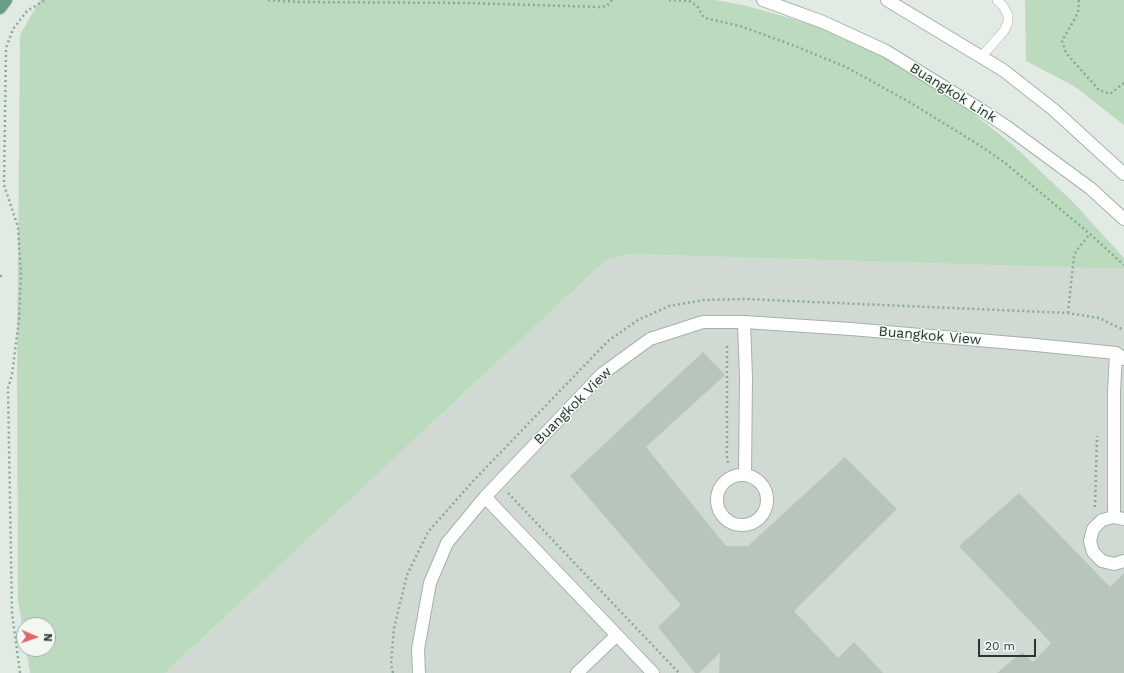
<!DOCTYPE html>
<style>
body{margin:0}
#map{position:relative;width:1124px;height:673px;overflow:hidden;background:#e1ebe4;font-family:"Work Sans",sans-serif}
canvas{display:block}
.north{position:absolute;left:16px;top:617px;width:40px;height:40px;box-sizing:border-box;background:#f2f7f3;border:1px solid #9faba4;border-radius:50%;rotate:92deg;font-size:11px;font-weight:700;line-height:16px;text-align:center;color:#233a2e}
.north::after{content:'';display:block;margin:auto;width:14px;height:18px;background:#e76563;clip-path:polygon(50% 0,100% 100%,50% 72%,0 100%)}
.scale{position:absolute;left:978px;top:639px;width:58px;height:18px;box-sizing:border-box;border:2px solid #233a2e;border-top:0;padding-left:5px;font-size:12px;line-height:14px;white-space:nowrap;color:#233a2e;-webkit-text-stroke:3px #f2f7f3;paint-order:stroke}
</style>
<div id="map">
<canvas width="1124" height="673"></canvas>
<div class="north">N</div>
<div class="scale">20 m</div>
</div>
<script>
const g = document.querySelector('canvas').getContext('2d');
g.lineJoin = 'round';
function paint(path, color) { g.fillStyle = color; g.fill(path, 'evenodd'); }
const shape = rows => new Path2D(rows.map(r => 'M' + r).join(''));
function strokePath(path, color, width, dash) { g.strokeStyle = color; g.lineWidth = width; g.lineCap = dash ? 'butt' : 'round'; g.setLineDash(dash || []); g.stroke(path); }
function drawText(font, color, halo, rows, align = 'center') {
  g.font = font + ' "Work Sans",sans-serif'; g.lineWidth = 3; g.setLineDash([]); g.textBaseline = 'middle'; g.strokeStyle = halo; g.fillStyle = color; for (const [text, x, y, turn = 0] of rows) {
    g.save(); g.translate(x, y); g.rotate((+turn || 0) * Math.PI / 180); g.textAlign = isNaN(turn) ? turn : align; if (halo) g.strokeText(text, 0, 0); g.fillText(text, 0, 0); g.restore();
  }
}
paint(shape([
 [630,254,1124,269,1124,673,165,673,606,260]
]), '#d0dad3');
paint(shape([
 [40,0,715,0,743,5,822,27,894,59,955,99,1014,146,1073,202,1124,258,1124,269,630,254,606,260,165,673,30,673,26,649,48,649,48,625,24,625,24,637,18,600,17,376,20,35],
 [1025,0,1124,0,1124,125,1074,86,1026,61]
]), '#bcdabd');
paint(shape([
 [703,352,725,375,646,447,726,546,748,546,845,457,897,509,794,611,838,658,854,642,883,673,719,673,720,653,699,673,695,673,658,627,681,605,570,476],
 [1019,493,1110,587,1124,573,1124,673,997,673,1022,652,1033,662,1051,643,959,546]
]), '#b7c5bd');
const service = shape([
 [982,56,1004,31,1008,22,1008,15,1003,6,997,0]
]);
const minor = shape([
 [763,0,823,22,886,51,983,111,1007,127,1090,188,1124,219],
 [887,0,1003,70,1054,110,1124,174],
 [744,322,746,377,745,475],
 '717 500a25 25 0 1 1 50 0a25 25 0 1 1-50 0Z',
 [485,497,653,673],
 [1114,517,1114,391,1116,353],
 [1124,519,1114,517,1102,520,1093,529,1090,541,1093,552,1102,561,1114,564,1124,561],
 [419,673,418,649,430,583,447,543,485,497,602,374,650,339,703,322,744,322,851,329,1036,345,1116,353,1124,359],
 [577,673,617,635]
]);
const primary = shape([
 [0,8,6,0]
]);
strokePath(service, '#a4b2aa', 10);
strokePath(minor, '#a4b2aa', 14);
strokePath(primary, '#c1c8c4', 14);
strokePath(shape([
 [268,0,301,2,468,3,601,7,607,6,612,0],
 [669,0,689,1,697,6,703,16,705,18,740,26,795,46,846,67,911,103,979,145,1004,162,1090,234,1124,265],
 [1079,0,1078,13,1062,41,1066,53,1099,90,1110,94,1124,83],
 [0,276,5,276],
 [1068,313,1074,256,1076,251,1090,234],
 [727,346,727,457,728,465],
 [508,493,679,673],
 [1095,507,1097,436],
 [20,673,12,613,8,388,12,375,19,319,21,274,18,227,4,185,6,48,13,29,27,11,45,0],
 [393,673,391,664,394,628,407,575,428,532,475,479,608,341,638,320,669,306,704,300,745,299,1068,313,1099,318,1124,330]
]), '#84ac96', 2.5, [2, 3]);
strokePath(service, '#fff', 9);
strokePath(minor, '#fff', 12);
strokePath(primary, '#699d84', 12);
drawText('14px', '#233a2e', '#f2f7f3', [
 ["Buangkok Link",953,93,32],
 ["Buangkok View",930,336,5],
 ["Buangkok View",573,406,-45]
]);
</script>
